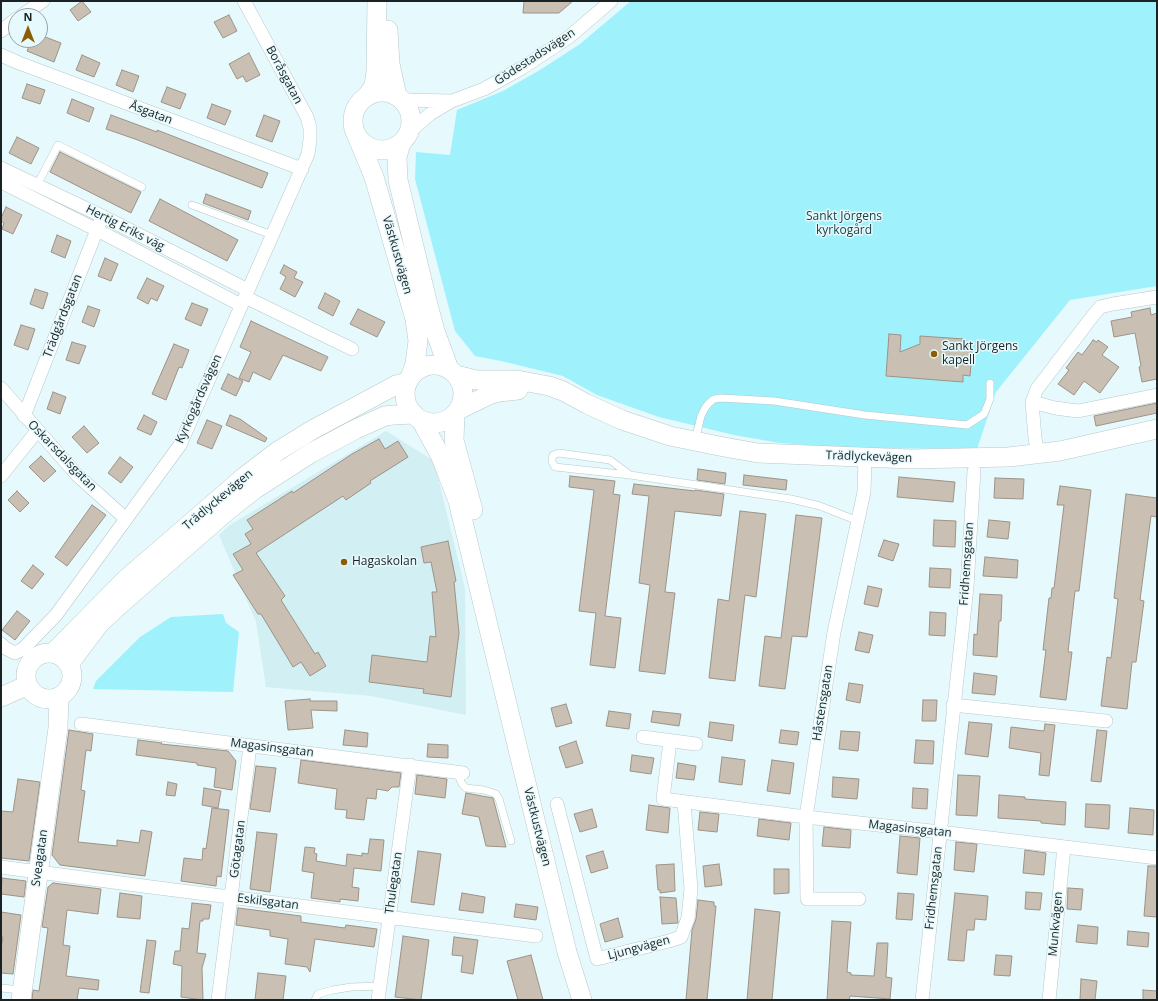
<!DOCTYPE html>
<meta charset="utf-8">
<style>
body{margin:0}
#map{position:relative;width:1158px;height:1001px;overflow:hidden;background:#e6f9fc;font-family:"Open Sans",sans-serif}
canvas{display:block}
.frame{position:absolute;inset:0;border:2px solid #1b2223;pointer-events:none}
.north{position:absolute;left:8px;top:8px;width:40px;height:40px;box-sizing:border-box;background:#e6f9fc;border:1px solid #95a3a5;border-radius:50%;rotate:0deg;font-size:11px;font-weight:700;line-height:16px;text-align:center;color:#1b2223}
.north::after{content:'';display:block;margin:auto;width:14px;height:18px;background:#8c5d04;clip-path:polygon(50% 0,100% 100%,50% 72%,0 100%)}
</style>
<div id="map">
<canvas width="1158" height="1001"></canvas>
<div class="frame"></div>
<div class="north">N</div>
</div>
<script>
const g = document.querySelector('canvas').getContext('2d');
g.lineJoin = 'round';
function paint(path, color) { g.fillStyle = color; g.fill(path, 'evenodd'); }
const shape = rows => new Path2D(rows.map(r => 'M' + r).join(''));
function strokePath(path, color, width, dash) { g.strokeStyle = color; g.lineWidth = width; g.lineCap = dash ? 'butt' : 'round'; g.setLineDash(dash || []); g.stroke(path); }
function drawText(font, color, halo, rows, align = 'center') {
  g.font = font + ' "Open Sans",sans-serif'; g.lineWidth = 3; g.setLineDash([]); g.textBaseline = 'middle'; g.strokeStyle = halo; g.fillStyle = color; for (const [text, x, y, turn = 0] of rows) {
    g.save(); g.translate(x, y); g.rotate((+turn || 0) * Math.PI / 180); g.textAlign = isNaN(turn) ? turn : align; if (halo) g.strokeText(text, 0, 0); g.fillText(text, 0, 0); g.restore();
  }
}
paint(shape([
 [386,431,434,461,465,588,466,715,371,696,266,687,256,622,219,535,230,525]
]), '#d2eff3');
paint(shape([
 [631,1,1157,1,1157,286,1070,300,996,392,977,449,848,448,780,443,734,435,659,417,597,395,563,376,501,361,475,356,455,331,415,179,416,152,450,155,457,110,503,91,540,70,580,44],
 [223,614,226,623,239,632,233,692,93,689,96,681,140,637,171,617]
]), '#9ff1fc');
const building = shape([
 [82,1,91,12,78,21,70,10,82,1],
 [524,1,573,1,559,13,523,13,524,1],
 [229,15,237,31,223,38,214,22,229,15],
 [40,35,61,43,54,62,27,51,32,40,40,40,40,35],
 [249,53,260,75,246,82,243,76,237,79,229,64,249,53],
 [82,55,100,63,94,77,76,70,82,55],
 [122,70,139,76,133,92,116,85,122,70],
 [27,84,45,90,40,104,22,98,27,84],
 [167,87,186,94,180,109,161,102,167,87],
 [72,99,94,108,89,122,67,113,72,99],
 [212,104,231,111,225,125,207,118,212,104],
 [111,115,157,132,157,130,268,173,262,188,135,139,106,129,111,115],
 [264,115,280,121,272,142,256,136,264,115],
 [17,137,39,148,31,164,9,153,17,137],
 [60,152,141,192,131,213,50,172,60,152],
 [206,194,251,211,248,220,203,203,206,194],
 [160,199,238,240,227,261,149,221,160,199],
 [6,207,22,215,13,234,2,229,4,223,1,221,1,218,6,207],
 [57,235,71,241,65,258,51,252,57,235],
 [105,258,118,264,111,281,98,276,105,258],
 [284,265,297,272,294,278,303,282,295,297,280,289,286,277,280,273,284,265],
 [147,278,164,286,157,301,151,298,148,304,137,298,147,278],
 [35,289,48,293,43,309,30,304,35,289],
 [325,293,340,301,333,316,318,308,325,293],
 [192,303,208,309,201,326,185,319,192,303],
 [88,306,100,310,94,327,82,322,88,306],
 [1150,308,1151,315,1157,313,1157,379,1142,382,1139,367,1141,366,1135,333,1114,337,1111,321,1132,317,1131,312,1150,308],
 [358,309,385,322,377,337,350,324,358,309],
 [251,321,328,357,321,371,283,355,270,380,253,372,249,382,239,378,251,352,240,347,251,321],
 [21,325,35,329,28,350,14,345,21,325],
 [889,334,901,335,900,352,920,344,920,336,964,339,964,344,971,344,970,351,972,351,970,376,963,375,963,382,886,376,889,334],
 [1093,340,1097,342,1098,340,1108,347,1102,355,1119,367,1100,393,1084,381,1074,395,1058,384,1069,370,1066,368,1078,352,1082,355,1093,340],
 [72,342,86,346,79,364,66,360,72,342],
 [174,344,189,350,182,368,179,367,166,400,152,394,174,344],
 [228,374,243,381,236,396,221,389,228,374],
 [53,392,66,397,60,414,47,409,53,392],
 [1157,403,1157,413,1096,426,1094,416,1157,403],
 [144,415,157,422,151,435,137,429,144,415],
 [230,415,240,419,267,438,265,442,226,425,230,415],
 [207,420,222,426,212,449,197,443,207,420],
 [84,426,99,443,87,453,72,437,84,426],
 [379,439,385,449,398,441,408,457,370,481,371,483,346,500,343,496,256,553,285,596,281,600,315,654,318,652,326,666,310,676,301,662,293,667,261,614,258,614,233,575,243,570,233,554,251,544,245,534,253,529,247,520,292,491,293,493,352,454,379,439],
 [41,456,56,471,44,482,29,467,41,456],
 [120,457,133,467,121,483,108,473,120,457],
 [698,469,726,473,725,484,697,480,698,469],
 [744,475,787,480,786,490,743,485,744,475],
 [570,476,615,481,613,494,620,495,605,616,621,618,615,668,590,665,596,613,579,611,594,490,569,487,570,476],
 [899,477,955,482,953,502,897,497,899,477],
 [995,478,1024,479,1023,499,994,498,995,478],
 [634,484,695,491,695,490,724,494,721,516,675,511,665,592,675,593,665,674,639,671,650,585,639,583,649,496,632,494,634,484],
 [1060,486,1091,490,1079,591,1075,591,1068,652,1072,652,1066,700,1040,697,1046,650,1043,650,1049,598,1051,598,1052,588,1054,588,1064,505,1057,505,1060,486],
 [17,491,29,503,20,512,8,500,17,491],
 [1126,494,1157,498,1157,517,1151,516,1140,600,1144,601,1136,662,1132,662,1127,709,1101,706,1107,657,1111,658,1118,599,1114,598,1126,494],
 [92,505,106,515,67,566,55,557,92,505],
 [740,511,766,514,756,597,745,595,735,681,709,678,718,599,729,601,740,511],
 [796,515,822,518,807,637,792,636,785,689,759,686,765,636,781,638,796,515],
 [934,520,956,521,955,547,933,546,934,520],
 [989,520,1010,522,1008,539,987,537,989,520],
 [884,540,899,544,893,561,878,556,884,540],
 [448,541,456,581,454,582,459,633,451,697,423,693,424,689,369,682,372,655,427,662,430,636,436,637,432,592,437,592,431,562,424,563,421,547,448,541],
 [985,557,1018,560,1017,578,983,576,985,557],
 [33,565,44,574,32,589,21,581,33,565],
 [930,568,951,569,950,588,929,587,930,568],
 [868,586,882,589,878,607,864,604,868,586],
 [980,594,1002,595,1001,621,999,621,997,657,973,655,974,634,977,635,980,594],
 [17,611,30,621,15,640,2,630,17,611],
 [930,612,946,613,945,636,929,635,930,612],
 [859,632,873,635,869,653,855,650,859,632],
 [974,673,997,676,995,695,972,693,974,673],
 [849,683,863,685,860,703,846,700,849,683],
 [310,699,310,701,337,701,337,711,311,710,313,728,288,730,285,701,310,699],
 [923,700,937,700,936,721,922,721,923,700],
 [566,704,572,723,556,727,551,708,566,704],
 [609,711,631,714,629,729,606,726,609,711],
 [653,711,681,714,679,726,651,722,653,711],
 [710,722,734,725,732,741,708,737,710,722],
 [969,722,992,724,988,757,965,754,969,722],
 [1045,724,1055,725,1049,776,1039,775,1041,753,1009,748,1011,727,1044,731,1045,724],
 [69,730,93,734,91,751,86,750,81,790,85,791,78,842,117,846,117,840,139,843,141,830,152,832,145,876,60,865,52,855,69,730],
 [345,730,368,733,367,747,343,745,345,730],
 [781,730,799,732,797,745,779,743,781,730],
 [1097,730,1107,731,1101,782,1091,781,1097,730],
 [841,731,860,732,858,751,839,749,841,731],
 [138,740,162,743,161,744,228,751,236,761,232,790,214,787,216,768,197,765,197,763,136,755,138,740],
 [916,740,934,741,933,764,914,763,916,740],
 [576,741,583,763,566,768,559,747,576,741],
 [428,744,448,745,448,758,427,757,428,744],
 [632,755,654,758,651,774,630,771,632,755],
 [722,757,745,760,742,785,719,782,722,757],
 [301,760,401,773,399,787,392,787,388,791,377,789,376,799,367,798,364,820,346,818,347,810,335,809,337,789,298,783,301,760],
 [772,760,794,763,790,794,767,791,772,760],
 [678,763,696,766,694,780,676,778,678,763],
 [256,766,276,768,270,812,250,809,256,766],
 [417,775,447,779,445,798,415,794,417,775],
 [958,775,980,776,977,816,956,815,958,775],
 [833,777,859,779,857,799,832,797,833,777],
 [18,779,40,782,29,861,1,858,1,811,13,812,18,779],
 [168,782,177,784,175,796,166,795,168,782],
 [204,788,221,791,218,808,202,805,204,788],
 [913,788,928,789,927,809,912,808,913,788],
 [466,793,493,798,506,847,486,846,479,817,462,814,466,793],
 [999,795,1025,797,1025,799,1066,802,1065,825,1041,823,1041,821,998,818,999,795],
 [1086,804,1110,805,1109,829,1085,827,1086,804],
 [649,805,670,808,668,833,646,830,649,805],
 [212,808,229,810,221,877,217,876,216,886,181,881,184,858,202,860,203,848,206,849,212,808],
 [1130,808,1154,810,1153,835,1128,833,1130,808],
 [592,809,597,827,580,832,574,814,592,809],
 [700,812,719,814,717,832,698,830,700,812],
 [759,819,791,823,789,840,757,836,759,819],
 [824,827,851,830,850,848,822,846,824,827],
 [257,832,277,834,270,892,250,889,257,832],
 [900,836,920,838,917,875,897,873,900,836],
 [370,839,384,840,381,871,354,868,352,887,359,888,358,901,340,899,340,902,311,898,314,873,302,871,305,847,315,848,314,853,317,854,316,861,346,866,347,854,362,856,362,853,368,854,370,839],
 [956,842,977,844,974,872,954,870,956,842],
 [1025,850,1046,853,1044,875,1023,873,1025,850],
 [418,851,441,854,434,905,411,902,418,851],
 [603,851,608,868,591,873,586,856,603,851],
 [674,864,675,891,660,893,660,890,658,890,656,865,674,864],
 [719,864,722,885,705,887,703,866,719,864],
 [1148,866,1157,866,1157,917,1144,916,1148,866],
 [774,869,789,869,789,893,774,894,774,869],
 [2,878,26,881,24,897,1,894,2,878],
 [53,883,101,889,98,914,67,910,63,945,70,946,66,976,99,980,98,990,79,988,77,1000,32,1000,33,990,39,991,48,928,42,927,48,887,53,883],
 [1068,888,1083,889,1081,910,1067,909,1068,888],
 [1026,892,1042,893,1040,910,1025,909,1026,892],
 [120,893,142,896,140,919,117,917,120,893],
 [462,893,485,897,483,913,459,910,462,893],
 [898,893,914,894,912,920,896,919,898,893],
 [955,893,988,896,986,920,975,919,974,930,967,930,964,961,948,960,955,893],
 [660,897,676,898,678,923,662,924,660,897],
 [698,900,714,902,714,906,716,906,707,1000,686,1000,692,930,696,919,698,900],
 [192,903,211,905,209,919,203,919,203,921,200,921,197,953,206,954,202,968,203,1000,181,997,182,966,173,964,175,951,180,951,182,928,189,929,192,903],
 [516,904,538,907,536,920,514,917,516,904],
 [238,908,301,916,301,922,345,928,346,925,377,929,374,947,315,939,310,972,307,967,285,964,288,939,270,936,270,930,236,925,238,908],
 [755,909,780,912,772,1000,747,1000,755,909],
 [1,912,21,915,13,974,1,973,1,948,3,937,1,937,1,912],
 [618,918,623,937,605,942,600,924,618,918],
 [832,921,851,922,847,972,851,973,851,975,874,976,877,943,888,943,886,977,892,978,890,999,850,996,849,1000,827,1000,832,921],
 [1078,925,1098,927,1097,944,1076,942,1078,925],
 [1128,931,1149,933,1148,947,1127,945,1128,931],
 [403,936,429,940,421,1000,395,997,403,936],
 [454,937,478,940,473,974,461,972,463,956,452,955,454,937],
 [147,940,156,941,149,993,140,992,147,940],
 [531,955,543,1000,518,1000,507,961,531,955],
 [996,955,1012,956,1010,976,994,975,996,955],
 [258,973,286,976,283,1000,255,1000,258,973],
 [1081,979,1097,981,1095,1000,1080,1000,1081,979],
 [1143,990,1157,991,1157,1000,1143,1000,1143,990]
]);
paint(building, '#c9bfb3');
strokePath(building, '#9d9387', 1);
const lane = shape([
 [37,185,58,145,142,187],
 [192,205,272,235],
 [695,441,701,416,705,408,709,403,714,399,721,398,774,401,865,415,967,425,984,414,990,399,990,383],
 [630,475,610,460,559,453,553,455,552,459,552,462,555,467,630,475,791,499,820,506,858,521],
 [457,772,462,784,466,788,484,790,496,794,499,799,511,841],
 [1,988,21,990],
 [315,1000,318,994,333,990,351,987,380,986]
]);
const street = shape([
 [21,16,43,1],
 [1,31,16,19],
 [1,55,19,63,302,169],
 [402,100,452,101],
 [408,133,430,114,452,101,484,89,522,68,569,37,611,1],
 [1,168,102,216,248,290],
 [1,182,97,230,241,305],
 [245,297,352,349],
 [1,388,77,475,126,519],
 [1032,402,1055,408,1078,411,1157,395],
 [24,416,100,222],
 [1038,454,1035,438,1032,402,1037,389,1088,322,1100,307,1113,304,1157,297],
 [1,476,37,431],
 [1,644,5,648,15,653,23,649,56,615,180,445,308,154,310,140,310,128,307,117,244,1],
 [953,705,1106,721],
 [81,724,463,773],
 [643,737,696,744],
 [670,741,663,799,806,817,940,832,1157,858],
 [557,804,597,959,669,941,681,937,688,918,691,889,684,802],
 [1,867,151,887,536,936],
 [859,899,807,899,806,817,834,632,864,492,865,458],
 [218,1000,250,746],
 [378,1000,410,765],
 [922,1000,967,587,974,471],
 [1049,1000,1064,847]
]);
const secondary = shape([
 [388,30,390,64,397,96],
 '353 121a29 29 0 1 1 58 0a29 29 0 1 1-58 0Z',
 [367,96,374,86,376,72,377,1],
 [357,136,374,177,415,319,418,341,415,364,410,378],
 [401,143,397,157,398,180,428,305,435,331,449,369],
 '405 394a29 29 0 1 1 58 0a29 29 0 1 1-58 0Z',
 [456,375,476,380,517,380,549,386,563,391,587,404,622,420,670,436,724,447,758,453,911,459,1009,457,1060,451,1157,429],
 [458,410,489,395,499,392,518,390],
 [455,414,454,440,473,510],
 [421,420,441,457,458,501,567,952,582,1000],
 '26 676a23 23 0 1 1 46 0a23 23 0 1 1-46 0Z',
 [53,653,125,580,244,477,278,451,312,430,396,385,408,382],
 [69,664,100,623,124,601,227,511,255,489,311,453,356,429,385,416,393,415,414,414],
 [1,697,28,685],
 [21,1000,58,728,59,697]
]);
strokePath(lane, '#b6c9cb', 8);
strokePath(street, '#b6c9cb', 14);
strokePath(secondary, '#b6c9cb', 20);
strokePath(lane, '#fff', 7);
strokePath(street, '#fff', 13);
strokePath(secondary, '#fff', 19);
for (const [x, y, r, color] of [
 [934,354,4,"#8c5d04"],
 [344,562,4,"#8c5d04"]
]) { const dot = new Path2D(); dot.arc(x, y, r, 0, 2 * Math.PI); g.fillStyle = color; g.fill(dot); strokePath(dot, '#e6f9fc', 1.5); }
drawText('12px', '#1b2223', '#e6f9fc', [
 ["Gödestadsvägen",535,57,-33],
 ["Boråsgatan",284,75,62],
 ["Åsgatan",151,113,21],
 ["Hertig Eriks väg",125,228,27],
 ["Västkustvägen",397,255,74],
 ["Trädgårdsgatan",63,316,-69],
 ["Kyrkogårdsvägen",199,399,-66],
 ["Oskarsdalsgatan",62,456,46],
 ["Trädlyckevägen",869,457,2],
 ["Trädlyckevägen",218,500,-40],
 ["Fridhemsgatan",967,564,-86],
 ["Håstensgatan",823,703,-81],
 ["Magasinsgatan",272,748,7],
 ["Västkustvägen",537,827,76],
 ["Magasinsgatan",910,829,6],
 ["Götagatan",238,849,-83],
 ["Sveagatan",40,858,-82],
 ["Thulegatan",394,883,-82],
 ["Fridhemsgatan",934,888,-84],
 ["Eskilsgatan",268,902,7],
 ["Munkvägen",1056,924,-85],
 ["Ljungvägen",639,948,-15]
]);
drawText('12px', '#1b4347', '#e6f9fc', [
 ["Sankt Jörgens",844,217],
 ["kyrkogård",844,231]
]);
drawText('12px', '#1b2223', '#e6f9fc', [
 ["Sankt Jörgens",942,347],
 ["kapell",942,361],
 ["Hagaskolan",352,562]
], 'left');
</script>
